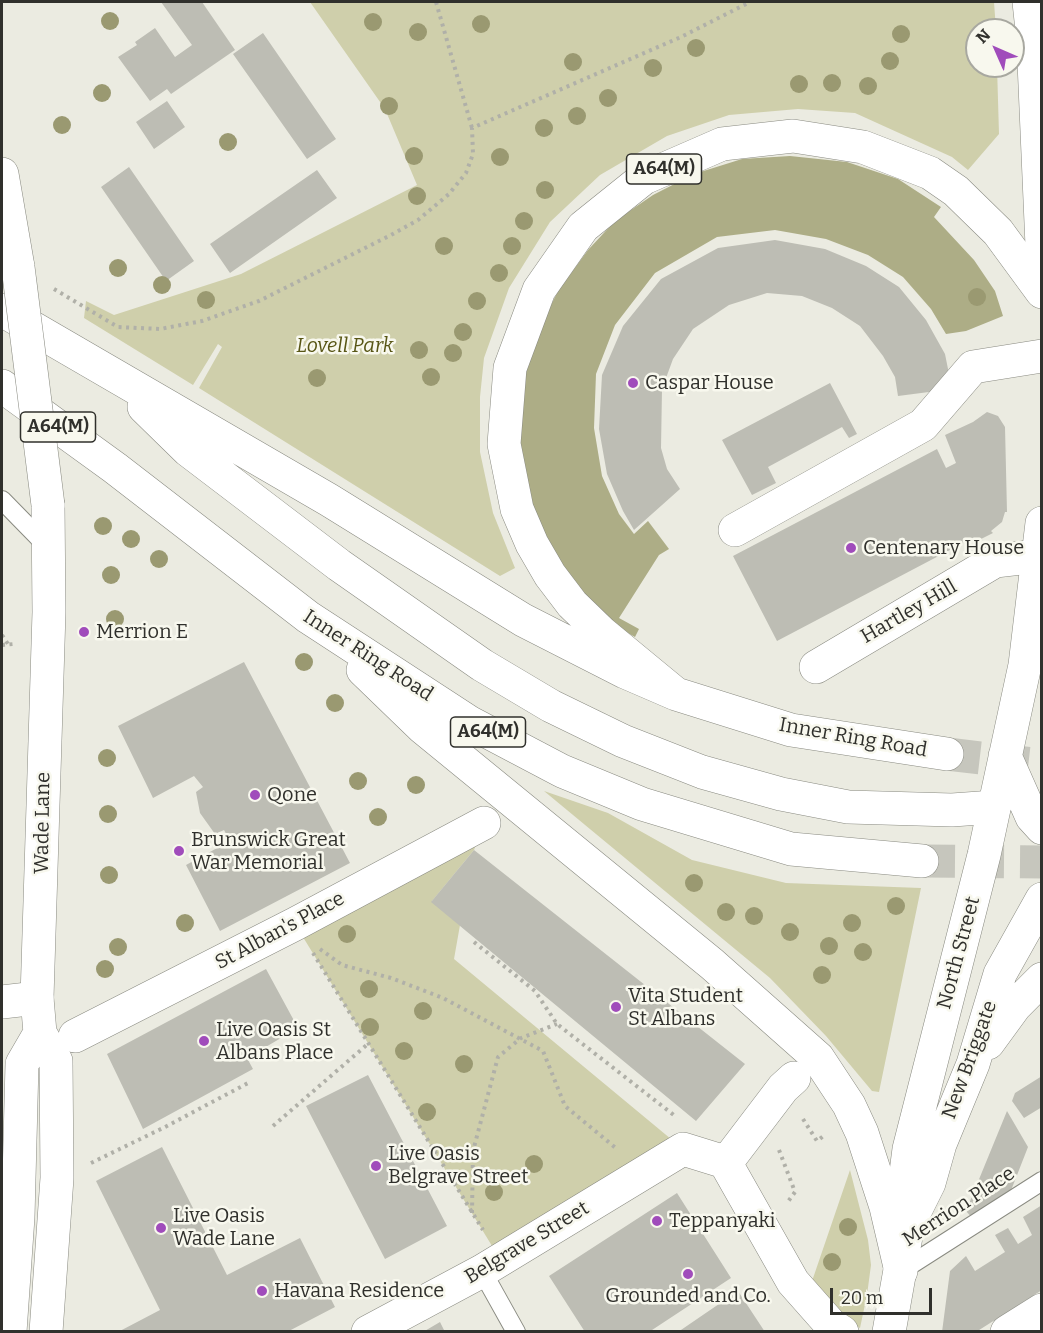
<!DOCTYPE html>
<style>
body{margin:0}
#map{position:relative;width:1043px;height:1333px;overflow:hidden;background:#ebebe1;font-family:Bitter,serif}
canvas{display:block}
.frame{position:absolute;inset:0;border:3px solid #30302c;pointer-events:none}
.north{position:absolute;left:965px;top:18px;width:60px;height:60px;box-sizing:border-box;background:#f8f8ee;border:2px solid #a8a8a0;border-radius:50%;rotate:315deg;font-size:16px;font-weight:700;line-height:24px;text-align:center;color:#30302c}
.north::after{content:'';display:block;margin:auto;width:21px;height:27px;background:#a04cbb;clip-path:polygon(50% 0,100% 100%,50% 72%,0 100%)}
.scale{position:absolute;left:830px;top:1288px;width:102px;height:27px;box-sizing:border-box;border:3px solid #30302c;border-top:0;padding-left:8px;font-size:18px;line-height:21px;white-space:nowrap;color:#30302c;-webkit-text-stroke:4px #f8f8ee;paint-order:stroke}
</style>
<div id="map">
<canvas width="1043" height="1333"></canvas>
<div class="frame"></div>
<div class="north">N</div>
<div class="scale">20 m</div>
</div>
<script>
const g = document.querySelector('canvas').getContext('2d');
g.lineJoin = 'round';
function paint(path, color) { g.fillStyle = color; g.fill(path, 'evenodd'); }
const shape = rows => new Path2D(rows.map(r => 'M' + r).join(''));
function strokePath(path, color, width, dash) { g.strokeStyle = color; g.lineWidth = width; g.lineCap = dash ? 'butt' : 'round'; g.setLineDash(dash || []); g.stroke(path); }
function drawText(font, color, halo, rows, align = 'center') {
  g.font = font + ' Bitter,serif'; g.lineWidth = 5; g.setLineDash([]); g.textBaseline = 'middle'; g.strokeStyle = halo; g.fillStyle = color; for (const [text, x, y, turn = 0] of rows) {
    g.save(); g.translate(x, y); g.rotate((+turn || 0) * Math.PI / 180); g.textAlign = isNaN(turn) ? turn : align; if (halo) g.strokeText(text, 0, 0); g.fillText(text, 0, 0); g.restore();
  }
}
paint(shape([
 [310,2,994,2,996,30,977,30,977,66,997,66,999,134,968,170,952,157,855,113,798,109,729,115,667,136,600,175,550,222,509,288,484,358,480,397,480,452,493,513,515,568,500,576,199,388,222,347,218,344,193,385,84,318,86,301,114,315,241,274,417,185,385,109],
 [544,791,608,813,692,860,786,883,921,888,879,1092,872,1091,826,1036,770,978],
 [484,823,474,850,432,901,460,925,454,959,683,1149,500,1259,295,924],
 [850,1170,868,1240,871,1265,867,1295,860,1328,843,1319,810,1287]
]), '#cfcfab');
paint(shape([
 [790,156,847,162,898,179,941,207,934,217,974,260,995,291,1003,316,966,331,946,334,931,309,903,277,868,255,826,239,775,230,717,237,655,273,615,325,596,374,594,428,602,476,619,514,634,534,648,521,669,549,659,555,619,618,639,629,635,637,613,625,579,601,526,505,516,421,524,372,537,333,558,291,588,250,615,221,653,195,694,174,742,159]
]), '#adad86');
paint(shape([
 [161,2,202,2,235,50,171,94,167,89,150,101,118,57,137,45,135,42,155,28,175,57,192,45],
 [263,33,336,139,307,159,233,54],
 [167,101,185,127,154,149,136,122],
 [129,167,194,261,166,281,101,187],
 [317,170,337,198,230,273,210,244],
 [775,240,825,249,866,266,899,287,926,320,945,354,952,389,898,396,895,377,883,356,860,326,832,308,802,296,767,293,729,305,693,329,673,359,662,389,661,448,667,469,680,489,634,530,623,511,607,474,599,429,602,375,623,326,661,279,718,248],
 [830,383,857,434,849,438,842,427,768,467,776,483,752,495,722,440],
 [987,412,998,416,1005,427,1007,512,1005,512,1002,522,991,531,993,533,973,543,969,540,777,641,733,556,937,449,946,468,956,463,945,435,973,422],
 [244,662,350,863,220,931,186,865,230,841,224,830,215,834,200,813,196,792,203,787,194,776,153,798,118,726],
 [474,850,745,1064,696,1121,431,902],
 [266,969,298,1028,247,1058,253,1069,143,1129,107,1054],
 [368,1075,447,1226,385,1259,306,1106],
 [1042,1076,1042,1107,1024,1118,1012,1101,1015,1093],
 [1007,1111,1028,1147,1010,1193,974,1220,966,1211],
 [162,1147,227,1275,300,1238,335,1307,287,1332,118,1332,160,1310,96,1181],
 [677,1193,731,1278,649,1332,585,1332,549,1276],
 [1042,1205,1042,1290,976,1332,942,1332,950,1271,966,1256,975,1271,1005,1252,995,1235,1008,1228,1018,1244,1032,1235,1023,1217],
 [738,1291,765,1332,678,1332],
 [440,1322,445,1332,423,1332]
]), '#bdbdb4');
strokePath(shape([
 [947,754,1042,765],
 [922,861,1042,862]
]), '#c6c6bd', 33, [33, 16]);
const lane = shape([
 [2,500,48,547],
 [482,1271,516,1332],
 [901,1271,1042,1181]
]);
const street = shape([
 [735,530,923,425,973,367,1042,356],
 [816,667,995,561,1038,556],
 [2,1002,37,998],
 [75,1036,295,924,484,823],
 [732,1155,783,1088,794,1078],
 [368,1332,482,1271,683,1149,725,1162,793,1282,831,1325,842,1332],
 [1007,1332,1042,1310]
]);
const secondary = shape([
 [1029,2,1033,39,1042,246],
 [2,174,18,267],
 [1005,756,1032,817,1042,828],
 [988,1043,1015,1006,1042,979],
 [909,1223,929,1183,940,1144,973,1064,1000,974,1042,899],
 [10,1332,18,1217,22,1064,40,1033],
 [46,1332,57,1178,56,1061,40,1033,37,998,49,612,48,505],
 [889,1332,908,1225,905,1180,909,1149,984,855,1025,665,1042,523]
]);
const highway = shape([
 [2,310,329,500,523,620,625,672,676,694,791,730,947,754],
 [2,386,115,468,308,617,469,722,562,771,642,804,791,849,922,861],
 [144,407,188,450,339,565,482,665,551,706,623,741,702,772,781,794,848,807,952,810,994,807],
 [363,670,422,727,712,964,818,1058,849,1105,862,1133,886,1207,901,1271],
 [676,694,602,633,572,604,550,575,532,544,517,509,504,444,510,368,539,290,583,227,644,178,722,144,793,136,863,147,930,173,956,191,998,232,1042,292]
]);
strokePath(lane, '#898a81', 20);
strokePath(street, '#898a81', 34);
strokePath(secondary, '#898a81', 34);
strokePath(highway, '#898a81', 34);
strokePath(shape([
 [436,2,472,128],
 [54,289,118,327,160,329,202,321,259,301,391,235,418,220,449,194,466,173,473,154,472,128,681,37,750,2],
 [2,635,8,644],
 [2,645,14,644],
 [474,942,535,991,557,1024,675,1116],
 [320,949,342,965,391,978,443,998,543,1051,565,1106,617,1149],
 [313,953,483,1230],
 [803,1119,817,1141,826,1134],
 [273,1126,369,1043],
 [779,1150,795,1192,787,1203],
 [91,1163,165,1127,250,1082],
 [472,1213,473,1151,498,1057,521,1038,557,1024]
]), '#b0b0a8', 4, [3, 4.5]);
strokePath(lane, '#fff', 18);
strokePath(street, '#fff', 33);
strokePath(secondary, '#fff', 33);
strokePath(highway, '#fff', 33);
const secondaryBridge = shape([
 [18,267,48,505]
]);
strokePath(secondaryBridge, '#898a81', 34, []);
strokePath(secondaryBridge, '#fff', 33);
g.fillStyle = '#9a9971';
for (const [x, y] of [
 [110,21],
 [373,22],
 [481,24],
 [418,32],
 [901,34],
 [696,48],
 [890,61],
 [573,62],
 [653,68],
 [832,83],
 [799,84],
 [868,86],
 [102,93],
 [608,98],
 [389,106],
 [577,116],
 [62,125],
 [544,128],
 [228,142],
 [414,156],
 [500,157],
 [545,190],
 [417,196],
 [524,221],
 [444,246],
 [512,246],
 [118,268],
 [499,273],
 [162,285],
 [977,297],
 [206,300],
 [477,301],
 [463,332],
 [419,350],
 [453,353],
 [431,377],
 [317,378],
 [103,526],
 [131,539],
 [159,559],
 [111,575],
 [115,619],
 [304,662],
 [335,703],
 [107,758],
 [358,781],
 [416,785],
 [108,814],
 [378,817],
 [109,875],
 [694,883],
 [896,906],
 [726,912],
 [754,916],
 [185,923],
 [852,923],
 [790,932],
 [347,934],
 [829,946],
 [118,947],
 [863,952],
 [105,969],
 [822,975],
 [369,989],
 [423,1011],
 [370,1027],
 [404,1051],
 [464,1064],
 [427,1112],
 [534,1164],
 [494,1192],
 [848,1227],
 [832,1262]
]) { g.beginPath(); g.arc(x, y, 9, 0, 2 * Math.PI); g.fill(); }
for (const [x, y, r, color] of [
 [633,383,6,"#a04cbb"],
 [851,548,6,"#a04cbb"],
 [84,632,6,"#a04cbb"],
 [255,795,6,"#a04cbb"],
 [179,851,6,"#a04cbb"],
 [616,1007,6,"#a04cbb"],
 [204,1041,6,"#a04cbb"],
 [376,1166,6,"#a04cbb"],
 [657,1221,6,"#a04cbb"],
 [161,1228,6,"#a04cbb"],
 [688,1274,6,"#a04cbb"],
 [262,1291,6,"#a04cbb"]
]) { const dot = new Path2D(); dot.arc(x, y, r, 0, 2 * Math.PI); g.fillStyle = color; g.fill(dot); strokePath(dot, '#f8f8ee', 2); }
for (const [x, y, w] of [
 [664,169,75],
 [58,427,75],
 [488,732,75]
]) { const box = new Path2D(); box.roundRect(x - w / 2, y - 15, w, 30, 4.5); g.fillStyle = '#f8f8ee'; g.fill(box); strokePath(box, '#30302c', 1.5); }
drawText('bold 18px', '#30302c', null, [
 ["A64(M)",664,169],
 ["A64(M)",58,427],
 ["A64(M)",488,732]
]);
drawText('italic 20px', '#585615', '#f8f8ee', [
 ["Lovell Park",345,346]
]);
drawText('20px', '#30302c', '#f8f8ee', [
 ["Caspar House",645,383],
 ["Centenary House",863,548],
 ["Merrion E",96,632],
 ["Qone",267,795],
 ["Brunswick Great",191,840],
 ["War Memorial",191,863],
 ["Vita Student",628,996],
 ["St Albans",628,1019],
 ["Live Oasis St",216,1030],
 ["Albans Place",216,1053],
 ["Live Oasis",388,1154],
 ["Belgrave Street",388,1177],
 ["Live Oasis",173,1216],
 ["Wade Lane",173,1239],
 ["Teppanyaki",669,1221],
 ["Havana Residence",274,1291],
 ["Grounded and Co.",688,1296,"center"]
], 'left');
drawText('20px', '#30302c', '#f8f8ee', [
 ["Hartley Hill",909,612,-30],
 ["Inner Ring Road",368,656,33],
 ["Inner Ring Road",853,738,10],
 ["Wade Lane",43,823,-89],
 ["St Alban's Place",280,931,-28],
 ["North Street",959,953,-75],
 ["New Briggate",970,1060,-70],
 ["Merrion Place",959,1207,-33],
 ["Belgrave Street",527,1243,-31]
]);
</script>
